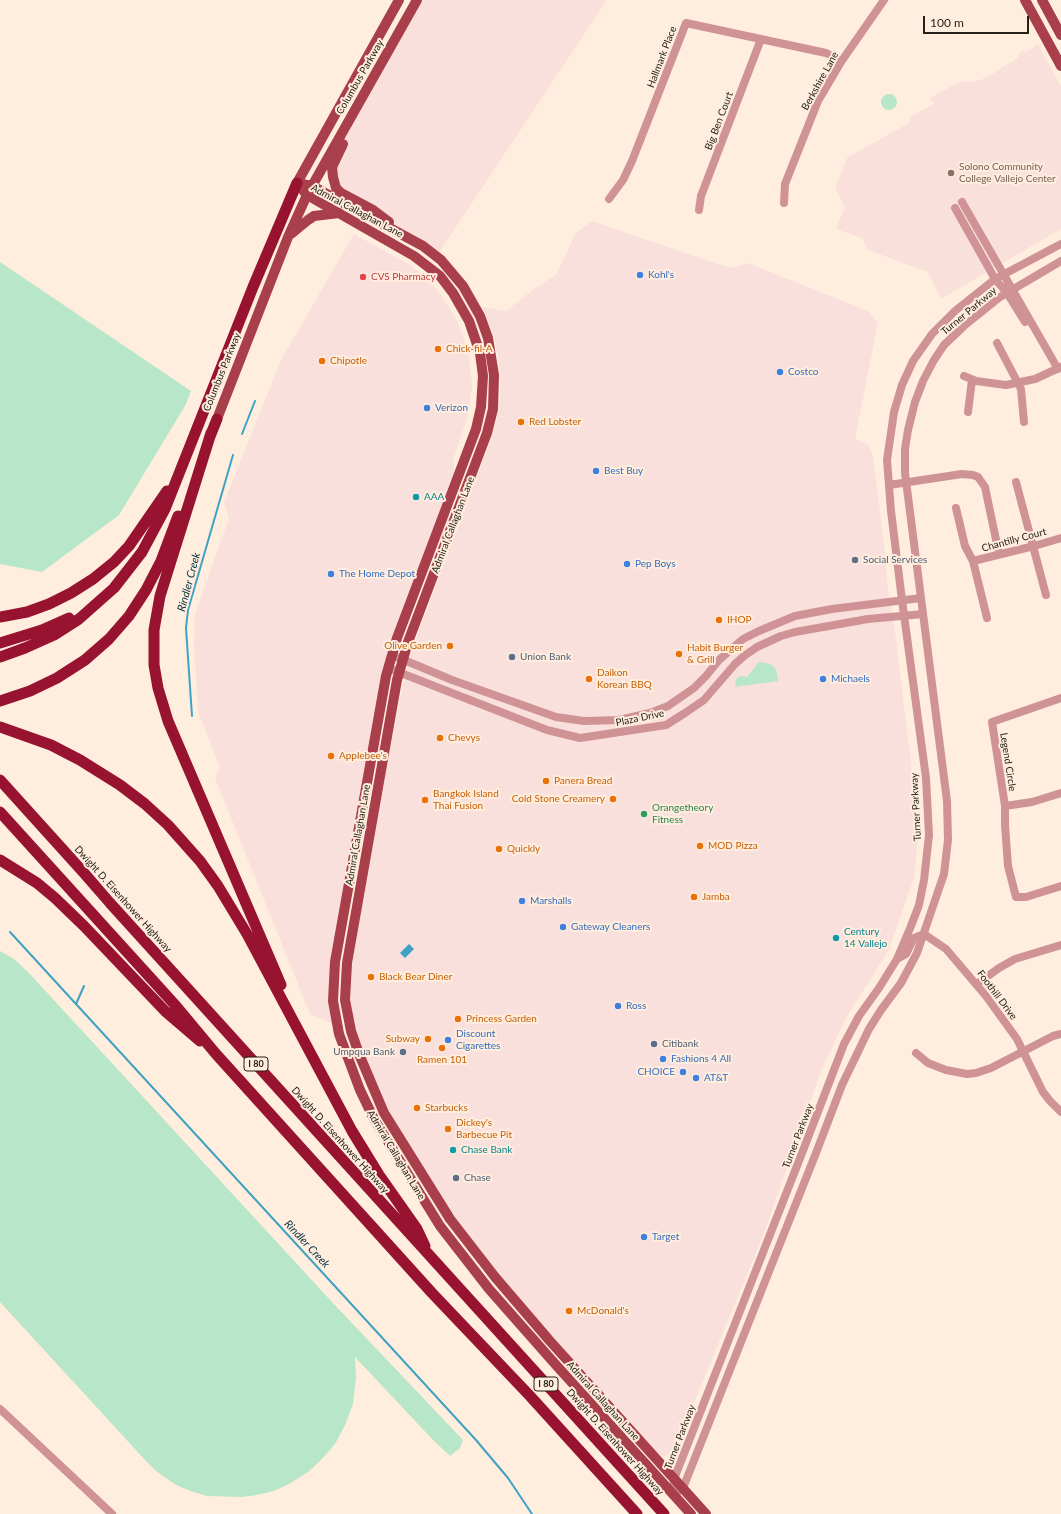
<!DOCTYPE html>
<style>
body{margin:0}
#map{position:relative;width:1061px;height:1514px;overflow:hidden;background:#ffedde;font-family:Lato,sans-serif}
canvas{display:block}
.scale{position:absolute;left:923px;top:16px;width:106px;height:18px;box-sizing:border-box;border:2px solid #272018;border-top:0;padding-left:5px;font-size:12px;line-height:14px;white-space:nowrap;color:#272018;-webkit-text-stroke:3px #ffedde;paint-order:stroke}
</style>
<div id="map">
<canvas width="1061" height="1514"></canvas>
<div class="scale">100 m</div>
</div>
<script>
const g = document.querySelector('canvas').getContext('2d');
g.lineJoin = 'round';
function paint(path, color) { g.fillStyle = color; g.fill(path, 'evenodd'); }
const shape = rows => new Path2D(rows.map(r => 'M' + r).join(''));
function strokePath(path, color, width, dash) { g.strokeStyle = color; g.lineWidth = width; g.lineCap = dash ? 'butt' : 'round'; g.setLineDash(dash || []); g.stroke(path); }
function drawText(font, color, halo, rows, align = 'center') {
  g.font = font + ' Lato,sans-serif'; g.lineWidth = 4; g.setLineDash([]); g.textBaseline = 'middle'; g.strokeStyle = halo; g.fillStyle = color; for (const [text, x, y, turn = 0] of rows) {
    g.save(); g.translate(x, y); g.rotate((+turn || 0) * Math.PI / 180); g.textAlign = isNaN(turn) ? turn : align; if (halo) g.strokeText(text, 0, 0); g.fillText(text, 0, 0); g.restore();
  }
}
paint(shape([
 [417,0,607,0,436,257,341,193,333,177,341,148,370,84],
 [592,221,717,264,732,268,748,263,868,311,878,323,855,439,869,445,873,457,884,544,887,581,896,640,916,804,918,839,914,878,889,950,846,1018,821,1071,763,1236,677,1444,671,1454,664,1456,655,1451,567,1355,498,1275,453,1216,388,1111,358,1041,349,999,350,976,373,833,408,661,414,644,489,445,499,410,501,386,499,362,494,337,482,307,506,311,534,289,557,274,575,234],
 [354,234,410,265,425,277,439,292,455,316,463,335,469,355,472,386,468,416,453,460,455,478,387,662,332,972,335,1025,310,1014,215,778,220,768,198,711,194,645,195,614,229,518,224,502,282,358]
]), '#fae0dc');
paint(shape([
 [1038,44,1061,86,1061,229,941,299,928,272,868,250,862,238,836,229,845,207,835,188,847,158,909,123,911,116,934,104,930,98,961,81,974,82,986,78,1019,57,1017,55,1023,51,1025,53]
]), '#fae0da');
paint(shape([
 '881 102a8 8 0 1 1 16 0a8 8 0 1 1-16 0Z',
 [0,262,191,391,185,406,119,515,42,572,0,564],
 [762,662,770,664,776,669,778,681,735,687,736,679,740,676,747,677,758,663],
 [0,951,14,959,28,972,332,1302,463,1440,460,1448,450,1456,433,1440,355,1357,356,1377,353,1404,345,1425,335,1444,322,1459,308,1472,289,1484,274,1491,257,1495,242,1497,207,1496,191,1491,176,1485,156,1471,146,1461,0,1302]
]), '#b8e6c8');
paint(shape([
 [409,944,414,949,405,958,400,953]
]), '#3fa2c4');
strokePath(shape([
 [242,434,255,401],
 [192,716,186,628,188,610,233,455],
 [10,932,76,1004],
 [84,986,76,1004,476,1440,508,1478,532,1514]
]), '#3fa2c4', 2);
strokePath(shape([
 [609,199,623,180,632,161,686,23,826,53,834,57,841,62],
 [962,202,1058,369],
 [784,203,785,184,818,101,841,62,884,0],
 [955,208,995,279,1007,293,1025,322],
 [699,210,701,196,761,39],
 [997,343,1021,389,1024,422],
 [964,376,976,381,1006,385,1035,379,1061,367],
 [968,412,972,380],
 [1016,482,1046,595],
 [889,485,962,474,973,475,978,477,985,487,999,554],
 [956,508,965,546,973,561,987,618],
 [973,561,1034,546,1061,538],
 [392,655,452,680,556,717,584,721,619,720,650,713,668,706,694,688,706,676,719,660,743,639,759,631,795,616,832,609,921,598],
 [388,668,547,730,580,738,666,725,685,713,704,700,735,664,744,656,757,647,781,636,795,632,868,619,923,614],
 [1061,698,992,722,1005,806,1005,825,1008,866,1016,897,1026,897,1061,886],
 [1005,806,1032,802,1061,793],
 [897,959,906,954,914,938,924,934,946,949,986,996,1017,1039,1043,1092,1050,1101,1061,1112],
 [977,984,999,968,1015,959,1061,945],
 [916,1053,928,1063,946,1070,967,1074,976,1073,991,1068,1053,1036,1061,1034],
 [0,1409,112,1514],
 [679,1491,683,1488,816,1153,842,1085,869,1029,881,1010,901,983,917,953,944,874,948,840,947,801,905,473,905,449,908,430,915,402,923,381,934,360,944,345,964,326,1000,297,1061,261],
 [673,1495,674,1479,804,1148,844,1044,859,1016,879,988,897,959,911,926,919,905,924,880,929,835,926,778,902,600,891,511,887,460,894,412,902,385,913,361,932,334,955,311,995,279,1061,244]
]), '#d09395', 8);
strokePath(shape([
 [1025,0,1061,66],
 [1042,0,1061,35],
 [343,144,332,167,333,177,336,188,341,193,373,210,389,222],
 [297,183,312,186,423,246,441,260,463,286,480,316,488,338,494,375,493,409,487,433,408,642,397,680,347,963,345,1000,351,1031,359,1054,384,1113,450,1219,495,1277,549,1340,706,1514],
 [297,183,307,195,414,256,440,276,453,293,469,321,480,353,483,376,481,407,476,429,397,638,386,676,335,962,333,1001,339,1034,360,1090,374,1119,440,1226,489,1289,556,1365,691,1514],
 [297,183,399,0],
 [291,234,308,220,314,216,339,213],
 [217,419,288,237,307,195,417,0]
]), '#a83f4a', 10);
strokePath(shape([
 [211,433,160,596,154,630,154,665,158,688,168,721,281,985],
 [209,439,217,419],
 [0,617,27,612,49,604,71,593,93,579,114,562,129,546,167,491],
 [0,643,42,630,69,618],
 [0,657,25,648,54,635,79,619,114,588,142,552,165,509,253,287,297,183],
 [0,701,30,691,57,678,85,660,109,639,129,616,146,590,161,561,178,516],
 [0,727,51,745,80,760,120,785,145,804,168,825,200,861,218,886,247,934,352,1131,379,1175,417,1229,425,1246],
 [0,780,84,873,110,903,664,1514],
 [0,812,176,1006,216,1054,432,1293,530,1396,637,1514],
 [0,860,37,883,55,898,84,926,165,1011,200,1041]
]), '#971330', 11);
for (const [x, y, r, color] of [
 [951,173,4,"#8d6e63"],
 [640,275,4,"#3f7fe0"],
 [363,277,4,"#e0444e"],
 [438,349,4,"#e8710a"],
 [322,361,4,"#e8710a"],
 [780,372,4,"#3f7fe0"],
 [427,408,4,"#3f7fe0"],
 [521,422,4,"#e8710a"],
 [596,471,4,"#3f7fe0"],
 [416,497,4,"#0f9aa8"],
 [855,560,4,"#5c6f8a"],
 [627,564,4,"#3f7fe0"],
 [331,574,4,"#3f7fe0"],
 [719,620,4,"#e8710a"],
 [450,646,4,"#e8710a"],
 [679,654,4,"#e8710a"],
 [512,657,4,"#5c6f8a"],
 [589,679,4,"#e8710a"],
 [823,679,4,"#3f7fe0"],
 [440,738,4,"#e8710a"],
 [331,756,4,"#e8710a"],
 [546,781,4,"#e8710a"],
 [613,799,4,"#e8710a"],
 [425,800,4,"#e8710a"],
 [644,814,4,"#2e9e5b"],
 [700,846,4,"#e8710a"],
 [499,849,4,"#e8710a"],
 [694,897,4,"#e8710a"],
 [522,901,4,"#3f7fe0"],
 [563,927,4,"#3f7fe0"],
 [836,938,4,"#0f9aa8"],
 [371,977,4,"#e8710a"],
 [618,1006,4,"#3f7fe0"],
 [458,1019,4,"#e8710a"],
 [428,1039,4,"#e8710a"],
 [448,1040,4,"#3f7fe0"],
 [654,1044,4,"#5c6f8a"],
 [442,1048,4,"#e8710a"],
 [403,1052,4,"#5c6f8a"],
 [663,1059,4,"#3f7fe0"],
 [683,1072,4,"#3f7fe0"],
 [696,1078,4,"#3f7fe0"],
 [417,1108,4,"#e8710a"],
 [448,1129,4,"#e8710a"],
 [453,1150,4,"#0f9aa8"],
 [456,1178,4,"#5c6f8a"],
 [644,1237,4,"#3f7fe0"],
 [569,1311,4,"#e8710a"]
]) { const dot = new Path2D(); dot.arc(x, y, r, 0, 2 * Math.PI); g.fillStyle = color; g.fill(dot); strokePath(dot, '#ffedde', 1.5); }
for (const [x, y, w] of [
 [256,1064,24],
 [546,1384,24]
]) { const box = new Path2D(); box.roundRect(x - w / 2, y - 7, w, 14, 3); g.fillStyle = '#ffedde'; g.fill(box); strokePath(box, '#272018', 1); }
drawText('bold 9px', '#272018', null, [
 ["I 80",256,1064],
 ["I 80",546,1384]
]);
drawText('10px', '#272018', '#ffedde', [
 ["Hallmark Place",662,57,-69],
 ["Columbus Parkway",360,77,-60],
 ["Berkshire Lane",820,81,-61],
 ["Big Ben Court",719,121,-69],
 ["Admiral Callaghan Lane",357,211,28],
 ["Turner Parkway",969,311,-40],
 ["Columbus Parkway",222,372,-68],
 ["Admiral Callaghan Lane",453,525,-69],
 ["Chantilly Court",1014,540,-15],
 ["Plaza Drive",640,718,-12],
 ["Legend Circle",1008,762,81],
 ["Turner Parkway",916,807,-93],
 ["Admiral Callaghan Lane",358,835,-80],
 ["Dwight D. Eisenhower Highway",123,899,48],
 ["Foothill Drive",997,995,53],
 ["Turner Parkway",798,1136,-69],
 ["Dwight D. Eisenhower Highway",340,1140,48],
 ["Admiral Callaghan Lane",396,1155,59],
 ["Admiral Callaghan Lane",603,1401,48],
 ["Turner Parkway",680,1437,-69],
 ["Dwight D. Eisenhower Highway",615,1442,48]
]);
drawText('10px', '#785e54', '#ffedde', [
 ["Solono Community",959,167],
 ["College Vallejo Center",959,179]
], 'left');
drawText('10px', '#366cbe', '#ffedde', [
 ["Kohl's",648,275],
 ["Costco",788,372],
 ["Verizon",435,408],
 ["Best Buy",604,471],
 ["Pep Boys",635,564],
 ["The Home Depot",339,574],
 ["Michaels",831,679],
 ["Marshalls",530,901],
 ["Gateway Cleaners",571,927],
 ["Ross",626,1006],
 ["Discount",456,1034],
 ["Cigarettes",456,1046],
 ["Fashions 4 All",671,1059],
 ["CHOICE",675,1072,"right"],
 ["AT&T",704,1078],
 ["Target",652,1237]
], 'left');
drawText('10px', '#be3a42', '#ffedde', [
 ["CVS Pharmacy",371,277]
], 'left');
drawText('10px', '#c56008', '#ffedde', [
 ["Chick-fil-A",446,349],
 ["Chipotle",330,361],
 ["Red Lobster",529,422],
 ["IHOP",727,620],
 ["Olive Garden",442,646,"right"],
 ["Habit Burger",687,648],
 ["& Grill",687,660],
 ["Daikon",597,673],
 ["Korean BBQ",597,685],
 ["Chevys",448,738],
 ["Applebee's",339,756],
 ["Panera Bread",554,781],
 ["Bangkok Island",433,794],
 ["Thai Fusion",433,806],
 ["Cold Stone Creamery",605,799,"right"],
 ["MOD Pizza",708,846],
 ["Quickly",507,849],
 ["Jamba",702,897],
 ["Black Bear Diner",379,977],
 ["Princess Garden",466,1019],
 ["Subway",420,1039,"right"],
 ["Ramen 101",442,1060,"center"],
 ["Starbucks",425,1108],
 ["Dickey's",456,1123],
 ["Barbecue Pit",456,1135],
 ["McDonald's",577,1311]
], 'left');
drawText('10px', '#0d838f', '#ffedde', [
 ["AAA",424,497],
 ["Century",844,932],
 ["14 Vallejo",844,944],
 ["Chase Bank",461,1150]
], 'left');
drawText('10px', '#4e5e75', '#ffedde', [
 ["Social Services",863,560],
 ["Union Bank",520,657],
 ["Citibank",662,1044],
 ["Umpqua Bank",395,1052,"right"],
 ["Chase",464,1178]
], 'left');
drawText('10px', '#27864d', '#ffedde', [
 ["Orangetheory",652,808],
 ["Fitness",652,820]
], 'left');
drawText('italic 11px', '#033240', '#ffedde', [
 ["Rindler Creek",189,582,-75],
 ["Rindler Creek",307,1244,47]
]);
</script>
